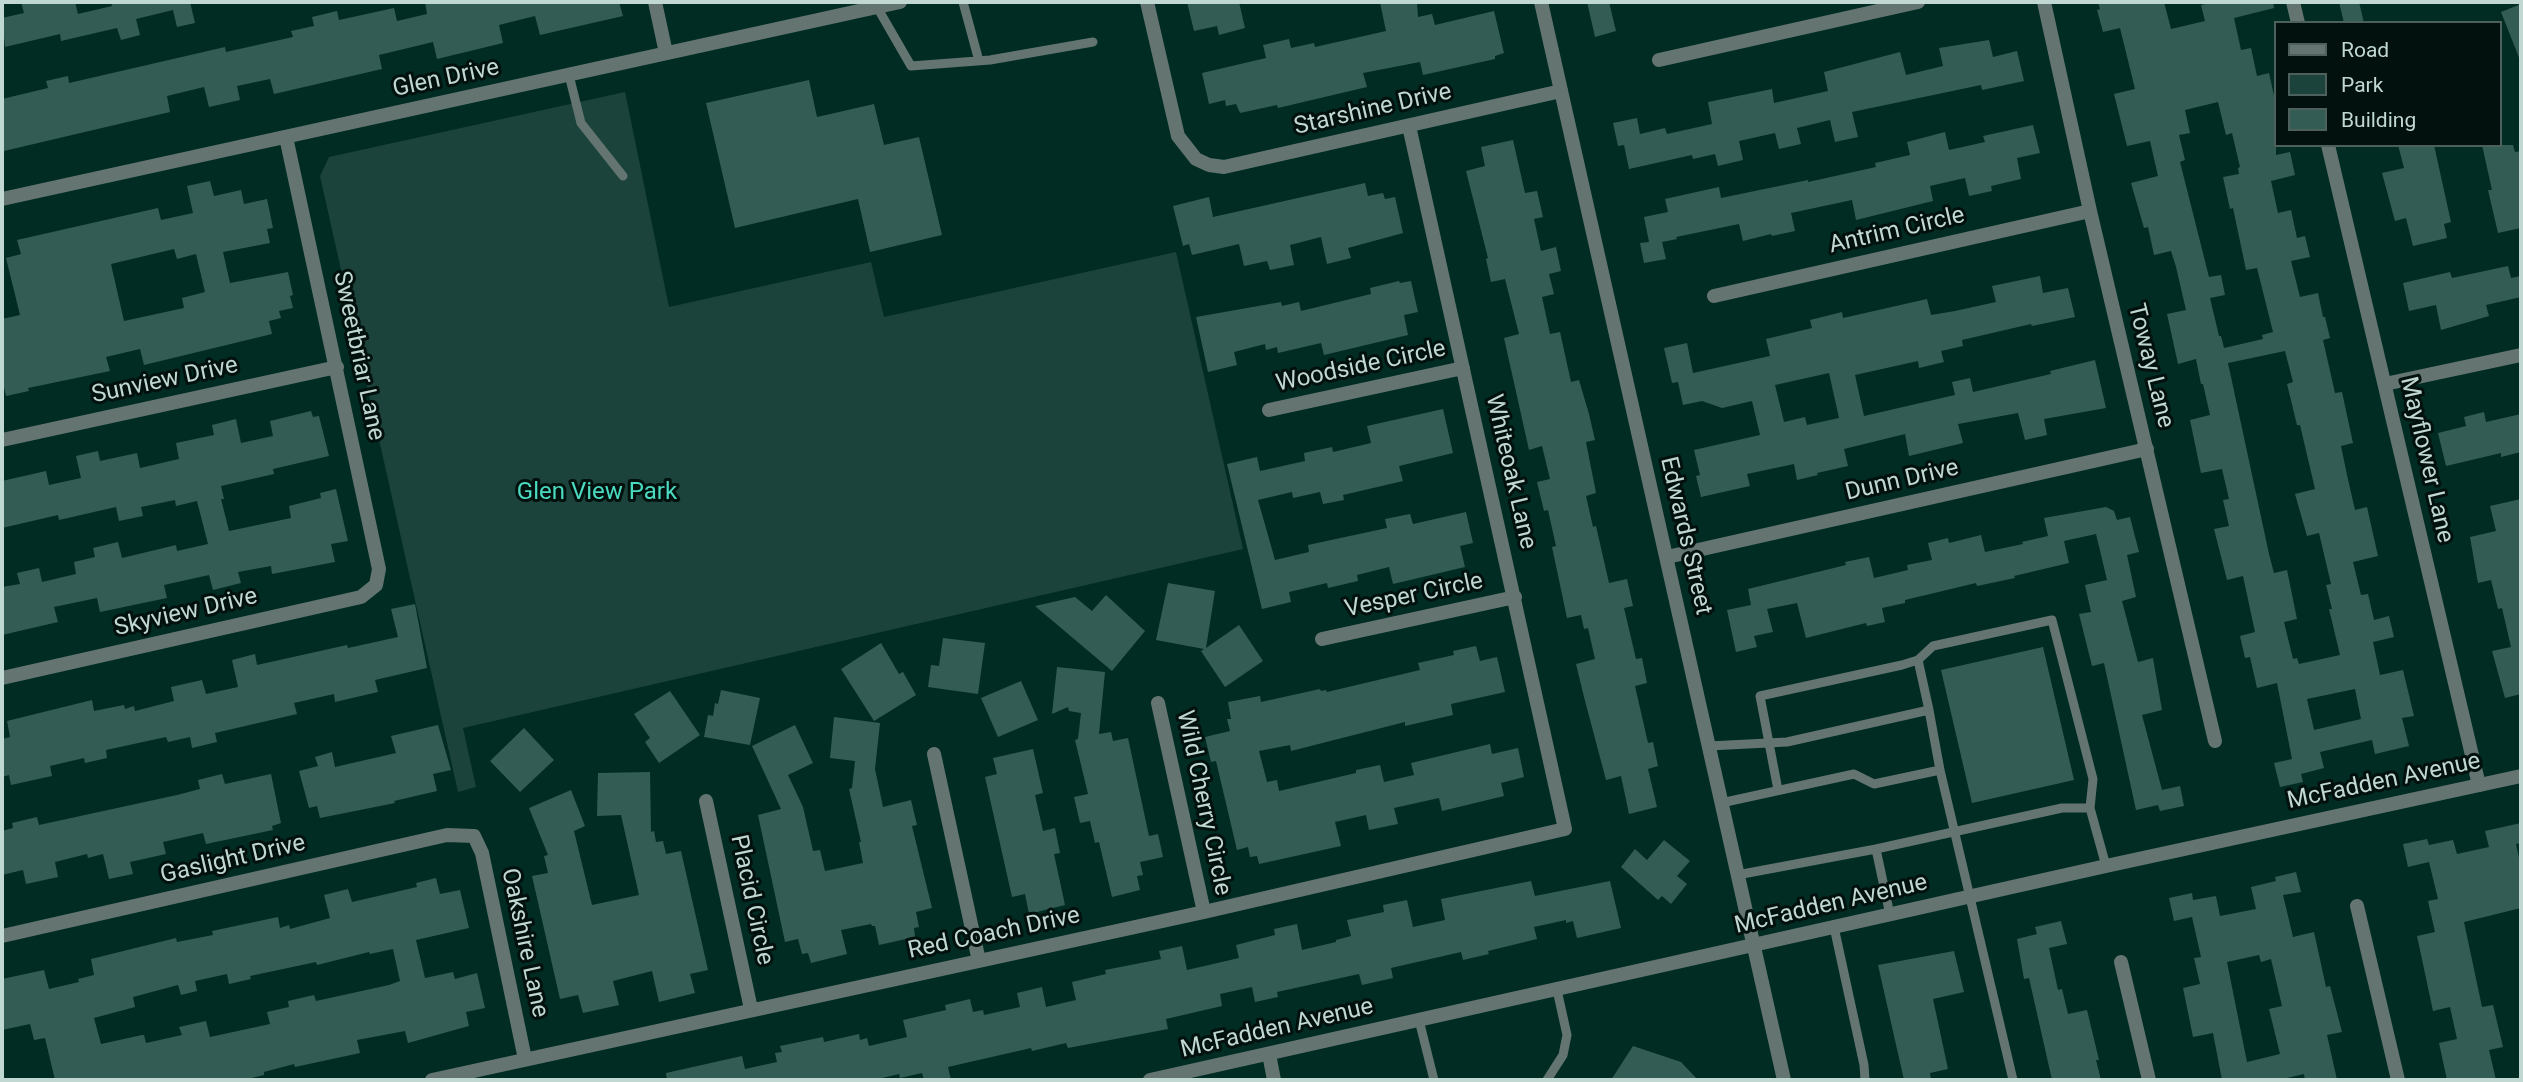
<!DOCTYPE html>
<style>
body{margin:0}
#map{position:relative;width:2523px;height:1082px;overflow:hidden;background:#002c24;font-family:Roboto,sans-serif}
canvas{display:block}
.frame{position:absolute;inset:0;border:4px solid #c1d7d1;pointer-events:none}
.legend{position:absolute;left:2274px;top:21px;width:228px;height:126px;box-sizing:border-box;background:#02110d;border:2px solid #4e605b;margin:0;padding:9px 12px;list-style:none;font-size:21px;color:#c1d7d1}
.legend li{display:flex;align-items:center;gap:14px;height:35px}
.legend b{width:35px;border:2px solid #4e605b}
</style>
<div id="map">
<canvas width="2523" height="1082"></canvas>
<div class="frame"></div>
<ul class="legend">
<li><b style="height:9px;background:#647571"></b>Road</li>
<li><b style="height:19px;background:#1b433b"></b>Park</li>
<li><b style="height:19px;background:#335d54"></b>Building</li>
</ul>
</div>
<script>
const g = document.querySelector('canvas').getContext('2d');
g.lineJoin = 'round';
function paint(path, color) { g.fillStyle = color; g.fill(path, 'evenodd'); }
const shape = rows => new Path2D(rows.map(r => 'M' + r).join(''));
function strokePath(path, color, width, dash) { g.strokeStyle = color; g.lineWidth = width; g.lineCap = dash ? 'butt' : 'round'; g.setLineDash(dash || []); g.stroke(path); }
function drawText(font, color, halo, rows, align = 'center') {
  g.font = font + ' Roboto,sans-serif'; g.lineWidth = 6; g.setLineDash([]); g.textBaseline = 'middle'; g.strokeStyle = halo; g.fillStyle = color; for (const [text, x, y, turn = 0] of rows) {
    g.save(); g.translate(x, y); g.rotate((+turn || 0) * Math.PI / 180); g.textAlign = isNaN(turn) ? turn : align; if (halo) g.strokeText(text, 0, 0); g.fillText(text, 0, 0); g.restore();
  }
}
paint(shape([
 [625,92,669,307,871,262,884,317,1176,252,1243,549,463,728,476,787,458,792,320,176,329,157]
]), '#1b433b');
paint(shape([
 [21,2,75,2,78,14,112,6,111,2,190,2,195,23,177,27,173,10,136,19,140,35,121,40,117,28,61,41,60,34,5,47,2,18,24,13],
 [425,2,619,2,623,16,540,35,535,16,499,25,503,43,437,59,433,42,379,55,382,69,274,94,270,79,237,86,240,100,209,107,204,87,167,96,170,112,4,151,2,141,2,99,48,88,46,81,68,76,69,83,225,47,226,52,293,37,291,31,314,26,312,17,337,11,339,20,394,8,397,21,427,14],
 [1187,2,1239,2,1245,28,1219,35,1217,26,1194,31],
 [1380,2,1417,2,1418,17,1432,14,1435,25,1494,11,1504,53,1495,56,1495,59,1423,75,1420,62,1363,73,1367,87,1278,108,1277,105,1240,113,1236,104,1226,106,1225,100,1209,104,1202,73,1266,58,1263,45,1289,39,1291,48,1314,43,1315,47,1386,31],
 [1587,2,1609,2,1616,31,1595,37],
 [2098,2,2164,2,2171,29,2205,21,2201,5,2215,2,2273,2,2274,8,2234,18,2241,50,2251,48,2257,76,2269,73,2276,105,2276,155,2290,152,2295,175,2271,181,2278,213,2291,210,2297,238,2305,236,2310,257,2291,261,2300,297,2318,293,2323,317,2325,317,2330,338,2323,340,2335,393,2342,392,2353,443,2341,446,2347,475,2355,510,2367,507,2378,556,2353,562,2361,595,2368,594,2374,620,2389,616,2394,637,2373,642,2380,675,2403,670,2414,716,2402,718,2409,746,2375,754,2372,740,2320,752,2324,768,2301,774,2303,782,2280,787,2274,763,2292,759,2277,683,2257,688,2250,657,2245,658,2240,636,2255,632,2243,576,2227,580,2214,529,2229,526,2223,500,2229,499,2222,469,2201,473,2190,420,2210,415,2203,384,2201,384,2196,359,2178,364,2167,314,2186,310,2176,267,2171,251,2154,255,2148,227,2144,228,2131,183,2158,176,2150,141,2127,146,2114,94,2135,89,2120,28,2103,32,2097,10,2100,9],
 [2218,102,2226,135,2232,133,2240,167,2238,168,2239,174,2223,177,2230,209,2233,208,2246,270,2257,268,2273,332,2262,335,2263,339,2224,348,2221,336,2219,336,2210,298,2225,295,2221,275,2209,277,2180,162,2185,160,2179,135,2190,133,2185,110],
 [2285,351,2293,382,2287,384,2297,425,2300,425,2315,489,2295,494,2307,536,2319,533,2331,584,2326,585,2332,609,2329,609,2340,655,2299,664,2297,658,2293,659,2284,622,2297,619,2287,570,2274,573,2269,554,2228,363],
 [2355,689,2361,719,2314,730,2307,699],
 [2339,2,2359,2,2364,23,2344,23],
 [2521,4,2521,60,2520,60,2501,12],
 [1989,40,1993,57,2017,51,2024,81,1982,90,1981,85,1852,112,1858,137,1835,142,1830,120,1797,128,1801,144,1779,149,1775,133,1739,141,1743,160,1718,166,1715,154,1693,159,1692,155,1629,169,1624,145,1618,146,1613,123,1637,118,1640,134,1665,128,1667,134,1712,124,1708,102,1772,89,1774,103,1828,91,1824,72,1900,52,1906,75,1943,66,1939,48],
 [809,80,817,117,874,104,884,145,919,137,942,235,870,252,858,199,735,228,706,103],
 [2033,125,2040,153,2017,158,2021,179,1991,186,1992,191,1969,196,1965,178,1930,186,1933,201,1856,220,1852,200,1791,213,1795,231,1772,236,1771,234,1743,241,1739,224,1676,237,1677,239,1662,242,1666,259,1644,263,1640,243,1649,242,1644,217,1668,212,1665,199,1719,187,1721,198,1808,180,1808,182,1876,167,1875,163,1910,155,1907,142,1945,132,1949,150,1985,142,1983,136],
 [1513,140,1525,193,1537,191,1543,217,1534,219,1541,251,1556,247,1561,271,1549,274,1554,294,1542,297,1550,334,1560,332,1571,382,1579,380,1589,414,1595,440,1586,442,1596,493,1586,496,1593,527,1596,526,1609,583,1627,579,1633,606,1624,608,1636,659,1642,658,1647,683,1635,686,1648,743,1653,742,1658,766,1648,769,1657,807,1629,814,1621,776,1606,780,1584,697,1576,664,1595,659,1588,628,1584,629,1581,615,1567,618,1552,547,1556,546,1548,510,1544,511,1537,482,1550,479,1542,446,1529,450,1504,338,1519,334,1505,279,1491,282,1486,259,1488,258,1466,171,1485,166,1481,147],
 [2398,145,2434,145,2451,222,2444,224,2447,238,2413,246,2406,218,2395,221,2382,173,2404,168],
 [2482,145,2513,145,2515,152,2521,151,2521,228,2498,233,2488,190,2492,190],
 [210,181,214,196,241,190,244,204,267,199,273,228,267,229,270,243,223,252,230,283,288,272,293,295,290,296,293,308,279,311,281,318,269,321,272,334,144,365,140,349,106,357,110,371,28,388,29,391,6,396,2,379,2,319,20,315,6,258,21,254,17,240,158,208,161,220,193,213,187,186],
 [174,249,177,259,196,254,205,292,182,298,184,308,124,321,111,264],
 [1365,183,1368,196,1383,193,1385,199,1395,197,1403,233,1348,248,1351,258,1327,264,1321,237,1290,245,1294,265,1270,270,1267,261,1244,266,1239,244,1192,255,1189,244,1183,246,1173,206,1209,197,1213,217],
 [2508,266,2511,278,2521,276,2521,297,2486,305,2489,316,2441,330,2436,305,2409,311,2403,283,2450,272,2452,278],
 [2040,276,2043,293,2068,288,2075,317,2032,326,2031,324,1962,340,1963,346,1941,351,1944,362,1919,368,1918,361,1855,375,1864,416,1955,395,1952,382,1970,378,1973,392,2051,374,2050,371,2095,360,2106,408,2044,419,2047,435,2025,440,2018,413,1958,424,1963,443,1909,456,1905,434,1844,449,1848,466,1817,473,1818,475,1797,480,1794,464,1747,474,1750,486,1701,497,1696,476,1700,475,1694,450,1760,435,1752,401,1722,408,1702,401,1683,405,1678,382,1672,383,1664,348,1687,343,1693,373,1770,356,1766,339,1812,328,1810,320,1842,312,1843,318,1927,299,1931,315,1955,311,1996,302,1992,286],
 [1829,373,1839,418,1807,425,1805,417,1784,422,1775,385],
 [1399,281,1400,283,1411,281,1418,312,1404,315,1408,335,1324,355,1321,343,1278,353,1277,347,1266,350,1265,344,1234,352,1237,365,1208,372,1196,317,1281,302,1282,306,1299,302,1301,311,1371,294,1370,288],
 [1443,409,1453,453,1399,466,1403,481,1343,495,1344,500,1323,504,1320,492,1293,498,1292,492,1258,500,1275,560,1309,552,1308,545,1387,528,1385,519,1410,514,1413,524,1466,512,1473,543,1460,546,1465,567,1393,584,1389,567,1357,575,1358,581,1328,588,1327,583,1289,592,1291,602,1262,609,1227,464,1257,457,1260,471,1305,461,1304,453,1332,447,1333,452,1371,443,1367,426],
 [311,411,313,417,319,416,329,456,273,469,274,474,221,486,224,499,221,499,229,531,291,518,289,506,321,498,320,493,336,489,348,541,331,544,335,562,272,574,271,566,238,572,241,583,213,590,209,575,164,585,167,598,100,612,97,598,54,607,58,622,2,635,2,587,20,584,17,573,39,568,42,582,76,574,74,562,95,557,93,548,118,542,122,558,176,545,177,551,208,544,197,501,176,506,175,500,141,507,143,516,119,521,116,507,59,520,58,515,2,528,2,481,46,471,49,485,81,478,76,456,98,451,100,461,137,453,140,468,179,459,176,443,214,435,212,425,236,419,241,443,273,436,270,421],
 [2484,412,2486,422,2521,414,2521,452,2501,457,2501,453,2446,466,2438,433,2466,426,2464,417],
 [2521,499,2521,694,2505,698,2492,651,2511,647,2502,608,2498,609,2491,580,2478,583,2470,537,2496,531,2490,506],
 [2106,507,2114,511,2117,520,2130,517,2139,552,2127,555,2136,597,2122,601,2138,662,2153,658,2162,710,2142,715,2162,790,2180,786,2184,806,2160,811,2158,805,2136,810,2104,663,2092,666,2079,614,2091,612,2085,585,2107,580,2096,534,2064,541,2069,563,2014,576,2015,578,1977,586,1976,583,1905,600,1905,603,1882,608,1885,622,1867,626,1866,623,1806,638,1797,603,1767,609,1773,632,1754,636,1757,647,1736,652,1727,610,1751,605,1748,589,1846,565,1845,562,1869,557,1874,578,1908,570,1907,565,1932,560,1928,543,1948,538,1949,543,1981,535,1985,552,2023,544,2022,542,2048,536,2044,518],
 [1168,583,1215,591,1206,648,1239,625,1263,661,1225,687,1201,651,1204,649,1156,640],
 [1106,595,1145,631,1112,671,1035,606,1075,597,1092,611],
 [415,604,427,668,375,680,378,692,335,702,334,694,294,703,297,714,215,733,217,742,192,748,190,737,168,742,166,737,106,750,107,758,85,763,84,758,50,766,52,776,11,785,9,775,2,777,2,739,10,737,7,721,92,700,94,711,124,705,125,709,134,706,135,711,174,701,171,687,202,680,206,694,238,687,232,660,255,654,257,665,347,645,348,648,398,637,391,609],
 [943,638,985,643,978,694,928,687,931,665,939,666],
 [881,643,899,674,903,672,916,695,874,721,841,669],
 [1476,646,1480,661,1497,657,1505,692,1451,704,1453,715,1405,726,1405,722,1291,751,1290,745,1259,751,1267,782,1277,780,1279,791,1356,773,1356,770,1380,765,1384,782,1414,775,1411,763,1490,744,1492,754,1518,748,1524,777,1501,783,1504,796,1442,811,1439,798,1394,808,1398,824,1369,830,1366,815,1335,822,1341,846,1259,864,1257,856,1250,857,1248,847,1237,850,1216,761,1211,762,1205,737,1230,731,1227,719,1231,719,1228,702,1260,696,1261,702,1320,689,1321,691,1326,690,1327,692,1420,670,1418,663,1454,655,1453,651],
 [2043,647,2074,780,1972,803,1941,670],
 [1057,667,1105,672,1099,734,1111,732,1113,741,1128,738,1149,836,1158,834,1163,857,1140,862,1143,875,1137,876,1140,890,1112,897,1099,842,1095,843,1090,821,1080,823,1074,797,1088,794,1075,740,1078,739,1081,713,1069,711,1068,707,1052,714],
 [1021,681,1038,720,998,737,981,698],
 [721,690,760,698,750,745,704,737,708,715,713,716,715,703,718,704],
 [670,691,700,735,659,763,645,742,650,738,634,714],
 [834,717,880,723,875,769,883,807,911,800,917,825,912,826,932,908,916,912,919,927,914,928,915,937,879,945,875,926,872,926,871,924,841,930,847,954,811,963,808,953,802,954,798,939,785,942,758,815,781,809,752,746,795,725,813,763,788,775,803,807,813,851,820,850,825,871,863,863,859,842,861,842,849,789,852,788,855,761,830,758],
 [438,725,451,770,433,774,437,791,394,801,395,803,320,818,317,806,309,808,299,771,318,766,315,757,332,752,335,767,396,753,391,736],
 [524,728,554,760,520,792,490,761],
 [1033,749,1043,793,1035,795,1043,831,1055,828,1060,853,1054,854,1065,905,1029,914,1025,894,1012,897,985,777,997,774,993,758],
 [650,772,651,832,654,831,656,842,663,841,666,854,681,851,708,970,690,974,695,993,659,1002,652,971,613,981,619,1005,583,1013,578,995,560,999,532,876,548,873,544,856,548,855,529,808,571,790,585,826,574,831,592,905,639,895,621,815,597,816,598,773],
 [222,774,225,784,271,774,281,823,272,826,273,830,206,844,203,833,163,842,166,854,130,862,133,874,109,879,103,854,88,858,87,854,55,862,58,877,26,884,23,870,2,875,2,831,13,828,12,823,37,817,39,825,177,795,200,789,198,780],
 [2521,823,2521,843,2516,844,2521,867,2521,908,2464,922,2482,1007,2493,1005,2503,1047,2489,1050,2496,1080,2447,1080,2439,1043,2457,1039,2450,1007,2433,1011,2417,936,2435,932,2428,901,2438,899,2429,862,2408,867,2403,844,2427,839,2429,845,2453,840,2457,854,2489,847,2485,831],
 [1664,840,1690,861,1677,876,1687,884,1671,904,1662,896,1658,900,1621,867,1635,849,1647,860],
 [2296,872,2301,892,2283,895,2293,937,2314,932,2326,987,2330,986,2342,1032,2327,1035,2337,1080,2305,1080,2304,1074,2279,1080,2222,1080,2213,1033,2193,1037,2183,988,2200,984,2194,958,2201,957,2192,917,2174,921,2169,898,2192,893,2193,900,2216,896,2220,916,2256,909,2251,887,2276,881,2275,877],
 [2259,955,2261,962,2271,959,2282,1006,2269,1009,2280,1054,2247,1062,2227,962],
 [436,878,440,894,460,890,469,928,416,940,425,978,453,972,455,979,477,973,485,1008,466,1012,469,1026,408,1043,405,1031,357,1040,360,1053,295,1067,294,1064,264,1072,264,1075,243,1080,55,1080,45,1038,34,1040,30,1024,2,1030,2,979,44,970,49,989,79,982,78,979,94,975,91,959,176,938,177,942,213,935,212,931,278,917,280,928,289,925,290,929,330,918,324,895,348,889,352,902,417,887,416,883],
 [393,949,400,981,389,985,316,1001,314,995,288,1001,289,1007,267,1012,270,1024,210,1037,206,1021,179,1027,182,1035,146,1043,144,1035,142,1035,101,1044,94,1018,135,1007,133,997,178,985,181,995,197,991,195,981,227,974,229,984,251,979,250,976,316,962,317,965,369,952,370,954],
 [1531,881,1535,896,1610,881,1621,928,1577,938,1573,921,1566,923,1566,920,1534,927,1537,939,1488,951,1489,954,1463,960,1461,952,1391,968,1393,978,1362,985,1359,974,1277,992,1278,997,1255,1002,1252,987,1220,994,1222,1006,1166,1019,1168,1029,1068,1048,1066,1043,1032,1051,1031,1048,948,1067,951,1080,924,1080,922,1073,900,1078,899,1074,874,1080,667,1080,666,1073,742,1056,745,1069,777,1062,775,1053,782,1052,780,1046,823,1037,824,1042,859,1034,860,1040,867,1038,869,1046,907,1037,903,1020,946,1010,945,1005,970,999,973,1012,983,1010,984,1015,1020,1007,1017,993,1042,987,1046,1007,1076,1000,1072,982,1106,974,1105,970,1161,959,1159,951,1182,946,1187,970,1239,958,1236,945,1275,935,1274,929,1297,924,1302,950,1336,942,1336,940,1351,936,1347,920,1384,912,1383,905,1407,900,1413,927,1445,920,1441,899],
 [2061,921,2067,944,2049,948,2058,990,2062,989,2068,1014,2087,1010,2099,1060,2096,1060,2101,1080,2052,1080,2029,978,2024,979,2017,939,2037,934,2035,927],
 [1954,951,1964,992,1933,999,1948,1069,1930,1073,1931,1080,1904,1080,1878,965],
 [1633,1046,1681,1062,1698,1080,1611,1080]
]), '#335d54');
strokePath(shape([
 [963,2,979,61],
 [877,7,911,66,990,60,1093,42],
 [569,75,581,123,623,176],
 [1918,660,1929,710],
 [1709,746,1787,742,1929,710,1940,770,2013,1080],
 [1778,790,1760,696,1902,665,1918,660,1933,646,2052,620,2093,779,2090,808,2106,866],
 [1721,803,1854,774,1874,784,1940,770],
 [1876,849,2062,808,2090,808],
 [1737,875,1876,849,1890,915],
 [1834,927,1864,1065,1865,1080],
 [1419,1020,1434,1080],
 [1547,1080,1563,1055,1567,1035,1557,990]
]), '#647571', 9);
strokePath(shape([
 [655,2,666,53],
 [1147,2,1178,136,1196,159,1209,165,1224,167,1561,91],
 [2044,2,2090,211,2215,741],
 [2293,2,2298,23],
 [1659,60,1918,2],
 [2328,145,2479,785],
 [2,199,900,2],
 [1714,296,2090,211],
 [2385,384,2521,355],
 [1269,410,1463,368],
 [2,440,337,367],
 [1667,557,2147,449],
 [1322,639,1515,597],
 [2,678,361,597,376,585,379,569,286,137],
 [1158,703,1204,912],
 [934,754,979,961],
 [706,801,751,1009],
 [2357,906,2398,1080],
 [2,936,447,835,474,836,482,853,525,1059],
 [2121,962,2149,1080],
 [1269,1054,1274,1080],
 [432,1080,1204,912,1565,829,1409,126]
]), '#647571', 14);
strokePath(shape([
 [1541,2,1784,1080],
 [1150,1080,2106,866,2521,776]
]), '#647571', 14);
drawText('24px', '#c1d7d1', '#02110d', [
 ["Glen Drive",446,79,-12],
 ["Starshine Drive",1373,110,-13],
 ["Antrim Circle",1897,231,-13],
 ["Sweetbriar Lane",358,356,78],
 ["Toway Lane",2150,366,76],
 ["Woodside Circle",1361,367,-12],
 ["Sunview Drive",165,381,-12],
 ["Mayflower Lane",2426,460,77],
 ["Whiteoak Lane",1510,472,77],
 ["Dunn Drive",1902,481,-13],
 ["Edwards Street",1685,536,77],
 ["Vesper Circle",1414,596,-12],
 ["Skyview Drive",186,613,-13],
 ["McFadden Avenue",2384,782,-12],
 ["Wild Cherry Circle",1203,803,78],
 ["Gaslight Drive",233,860,-13],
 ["Placid Circle",751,900,78],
 ["McFadden Avenue",1831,905,-13],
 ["Red Coach Drive",994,934,-12],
 ["Oakshire Lane",524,943,78],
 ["McFadden Avenue",1277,1029,-13]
]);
drawText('24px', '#4adac0', '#02110d', [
 ["Glen View Park",597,493]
]);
</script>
